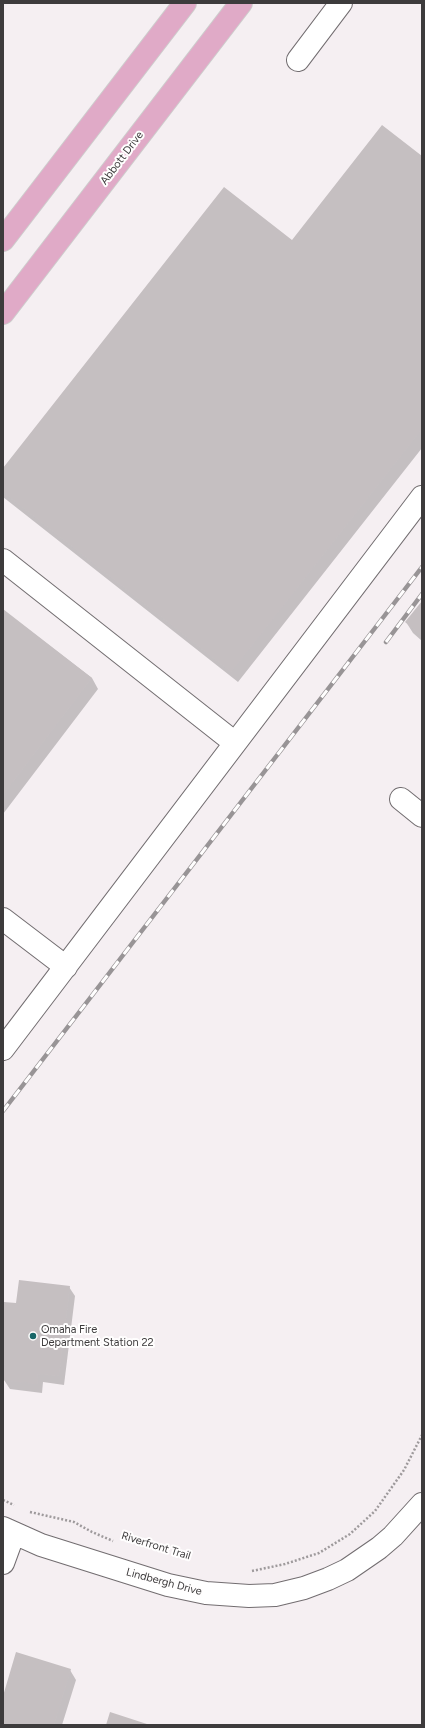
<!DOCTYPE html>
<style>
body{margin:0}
#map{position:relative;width:425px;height:1728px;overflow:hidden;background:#f5eff2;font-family:Figtree,sans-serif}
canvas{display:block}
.frame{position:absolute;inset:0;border:4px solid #3d3b3c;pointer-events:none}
</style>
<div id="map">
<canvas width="425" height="1728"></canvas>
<div class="frame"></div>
</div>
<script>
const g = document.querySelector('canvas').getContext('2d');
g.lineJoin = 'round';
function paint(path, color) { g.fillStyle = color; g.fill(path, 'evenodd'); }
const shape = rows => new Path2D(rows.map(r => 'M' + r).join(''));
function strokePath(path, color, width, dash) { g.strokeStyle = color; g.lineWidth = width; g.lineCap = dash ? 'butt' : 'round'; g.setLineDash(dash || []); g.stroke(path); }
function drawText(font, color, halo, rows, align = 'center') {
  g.font = font + ' Figtree,sans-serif'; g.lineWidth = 4; g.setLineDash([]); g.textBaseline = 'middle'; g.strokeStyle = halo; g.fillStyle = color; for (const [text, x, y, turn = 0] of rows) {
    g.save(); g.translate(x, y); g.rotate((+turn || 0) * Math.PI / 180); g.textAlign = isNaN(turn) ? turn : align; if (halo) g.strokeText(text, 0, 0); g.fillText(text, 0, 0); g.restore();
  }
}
paint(shape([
 [422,158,422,448,238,682,3,497,3,470],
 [422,602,422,641,413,633,406,622],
 [3,610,92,678,98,689,3,814],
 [69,1287,75,1296,64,1385,43,1382,42,1393,10,1389,4,1380,5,1372,3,1372,3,1315,5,1303,17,1304],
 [70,1670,76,1680,62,1725,3,1725,3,1699]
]), '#0003');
paint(shape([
 [382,125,422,156,422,429,231,672,3,492,3,468,224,187,292,240],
 [422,601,422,636,405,622],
 [3,609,92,678,3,795],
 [19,1280,70,1286,59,1376,38,1374,37,1384,3,1380,5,1364,3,1364,4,1302,16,1303],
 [16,1652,71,1669,54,1725,3,1725,3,1696],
 [110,1712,150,1725,106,1725]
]), '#c5bfc1');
const minor = shape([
 [298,60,341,3],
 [3,560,235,743],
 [401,799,422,816],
 [3,919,66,967],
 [3,1049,422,497],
 [3,1528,41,1545,168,1585,206,1593,249,1596,275,1595,304,1588,328,1579,347,1570,379,1548,393,1536,422,1504],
 [3,1563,14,1533]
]);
const major = shape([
 [3,240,185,3],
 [3,313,241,3]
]);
strokePath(minor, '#726d70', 24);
strokePath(major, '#cdcccc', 24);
strokePath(shape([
 [3,1500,14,1505],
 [30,1512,74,1522,92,1532,113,1541],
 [252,1571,285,1564,319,1553,350,1534,375,1511,404,1470,422,1435]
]), '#9e9a9c', 2.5, [2, 2]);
strokePath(minor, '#fff', 22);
strokePath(major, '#e0aac7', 22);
const rail = shape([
 [386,642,422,594],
 [3,1111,422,567]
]);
strokePath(rail, '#989496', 4.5);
strokePath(rail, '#fffefe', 3, [9]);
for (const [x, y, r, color] of [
 [33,1336,4,"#176668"]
]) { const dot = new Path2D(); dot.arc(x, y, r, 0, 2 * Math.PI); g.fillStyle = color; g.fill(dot); strokePath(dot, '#fffefe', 1.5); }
drawText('11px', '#3d3b3c', '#fffefe', [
 ["Abbott Drive",122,158,-53],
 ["Riverfront Trail",156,1546,17],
 ["Lindbergh Drive",164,1582,15]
]);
drawText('11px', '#3d3b3c', '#fffefe', [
 ["Omaha Fire",41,1330],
 ["Department Station 22",41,1343]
], 'left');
</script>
